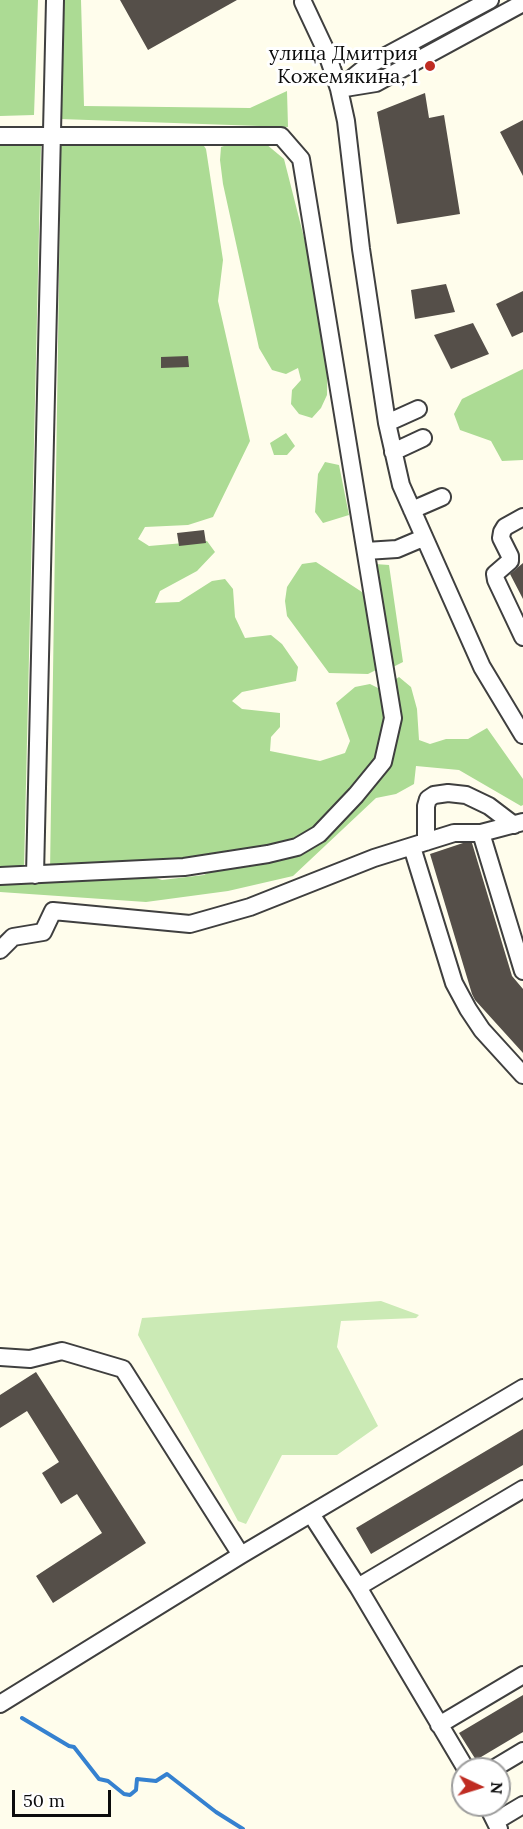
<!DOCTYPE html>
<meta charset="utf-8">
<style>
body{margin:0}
#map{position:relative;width:523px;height:1829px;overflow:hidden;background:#fffdec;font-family:Lora,serif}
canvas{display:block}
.north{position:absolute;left:451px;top:1757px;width:60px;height:60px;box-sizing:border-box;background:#fff;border:2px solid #9e9e9e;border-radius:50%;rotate:94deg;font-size:16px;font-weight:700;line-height:24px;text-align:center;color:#0c0c0c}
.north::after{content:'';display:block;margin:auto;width:21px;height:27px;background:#bf2c22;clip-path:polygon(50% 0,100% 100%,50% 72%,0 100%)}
.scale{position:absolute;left:12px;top:1790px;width:99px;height:27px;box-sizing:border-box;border:3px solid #0c0c0c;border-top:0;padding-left:8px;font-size:18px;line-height:21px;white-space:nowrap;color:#0c0c0c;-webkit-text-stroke:4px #fff;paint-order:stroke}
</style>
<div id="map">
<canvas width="523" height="1829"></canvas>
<div class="north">N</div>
<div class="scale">50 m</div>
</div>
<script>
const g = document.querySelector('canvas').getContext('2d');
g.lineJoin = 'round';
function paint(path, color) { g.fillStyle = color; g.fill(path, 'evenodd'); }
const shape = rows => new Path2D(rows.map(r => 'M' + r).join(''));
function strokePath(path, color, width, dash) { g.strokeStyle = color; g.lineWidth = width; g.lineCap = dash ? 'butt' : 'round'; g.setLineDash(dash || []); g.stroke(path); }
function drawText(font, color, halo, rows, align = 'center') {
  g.font = font + ' Lora,serif'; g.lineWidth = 6; g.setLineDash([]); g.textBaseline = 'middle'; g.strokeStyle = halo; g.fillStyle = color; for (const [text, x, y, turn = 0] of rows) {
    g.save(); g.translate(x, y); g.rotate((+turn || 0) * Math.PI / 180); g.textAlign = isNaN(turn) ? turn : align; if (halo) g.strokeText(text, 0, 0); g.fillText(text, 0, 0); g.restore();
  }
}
paint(shape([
 [381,1301,419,1315,416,1318,341,1321,337,1347,378,1426,337,1455,282,1455,246,1524,238,1521,138,1335,142,1318]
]), '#cbeab5');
paint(shape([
 [0,0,38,0,34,115,0,116],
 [64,0,81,0,84,106,250,108,287,91,288,127,60,119],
 [202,143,206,149,223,260,218,301,250,441,213,517,188,525,145,527,138,539,149,546,207,541,215,552,197,571,160,591,155,603,179,602,212,581,225,579,233,589,235,617,245,638,271,635,282,644,298,667,296,681,242,692,232,701,242,709,280,713,280,727,271,737,270,751,320,761,345,753,350,741,336,703,355,687,370,684,382,690,389,715,381,756,302,843,181,862,50,871,61,145],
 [233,143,266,144,284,159,328,332,327,395,321,408,312,418,299,414,291,404,292,390,301,380,298,368,286,374,272,370,259,348,223,184,220,160,221,147],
 [0,145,41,145,24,868,0,870],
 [523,369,523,460,502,461,491,441,460,430,454,414,462,399],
 [286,433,295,446,287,455,274,455,270,443],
 [325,462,339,465,349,515,323,523,315,512,318,474],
 [316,562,362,592,370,604,380,668,368,674,329,673,287,616,285,601,287,587,302,564],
 [375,564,389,565,403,662,391,668],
 [399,677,411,687,417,709,419,740,430,744,446,739,468,739,487,728,523,779,523,805,521,806,459,770,416,766,414,784,396,794,376,798,293,876,228,891,146,902,0,892,0,881,150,876,162,880,204,875,217,867,298,851,386,765,390,683]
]), '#acdb94');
strokePath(shape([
 [22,1718,69,1746,74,1747,99,1779,108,1781,124,1794,130,1795,136,1790,137,1779,156,1781,167,1774,216,1812,243,1829]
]), '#3581d0', 4);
paint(shape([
 [120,0,237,0,148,50],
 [425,93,429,118,444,115,460,214,397,224,377,112],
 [523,120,523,176,500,132],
 [446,284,455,312,415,319,411,290],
 [523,291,523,332,512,337,496,304],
 [473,323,489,354,451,369,434,335],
 [188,356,189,367,161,368,161,357],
 [204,530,206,543,179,546,177,533],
 [523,563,523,599,510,574],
 [463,843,472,843,512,976,523,989,523,1053,475,1000,472,994,430,854],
 [36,1372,146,1543,53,1603,36,1576,102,1533,77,1494,61,1504,42,1473,59,1462,27,1411,0,1428,0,1395],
 [523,1429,523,1465,371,1554,356,1528],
 [523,1695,523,1732,476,1760,459,1733]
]), '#554f49');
const minor = shape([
 [303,2,326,51,339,89,346,121,361,249,387,423,401,485,482,667,523,735],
 [340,88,367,66,490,0],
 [339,89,376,83,523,3],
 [0,136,281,136,301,159,393,718,383,762,356,795,319,834,297,847,268,854,184,867,0,876],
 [387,423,418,409],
 [393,452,423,438],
 [412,510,442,497],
 [523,517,505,527,502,532,501,538,510,556,510,561,495,574,496,580,523,637],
 [366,551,397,549,423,538],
 [481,833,523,971],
 [426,842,426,806,428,799,434,795,448,793,466,795,489,806,514,825],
 [412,847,454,983,468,1009,482,1030,523,1075],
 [35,875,55,0],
 [0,950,13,937,43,932,53,911,190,924,250,907,374,858,454,833,481,833,523,822],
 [0,1357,30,1359,62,1351,123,1369,241,1555],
 [311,1514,358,1587,466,1769],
 [358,1587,523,1489],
 [0,1704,241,1555,523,1388],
 [439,1725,523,1675],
 [493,1769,523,1751],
 [487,1805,499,1829],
 [496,1821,523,1805]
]);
strokePath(minor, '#3f3f3f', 20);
strokePath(minor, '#fff', 16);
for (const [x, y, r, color] of [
 [430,66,6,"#bf2c22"]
]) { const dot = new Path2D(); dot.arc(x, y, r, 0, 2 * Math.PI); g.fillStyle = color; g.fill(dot); strokePath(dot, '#fff', 2); }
drawText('20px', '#0c0c0c', '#fff', [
 ["улица Дмитрия",418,54],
 ["Кожемякина, 1",418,77]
], 'right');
</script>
